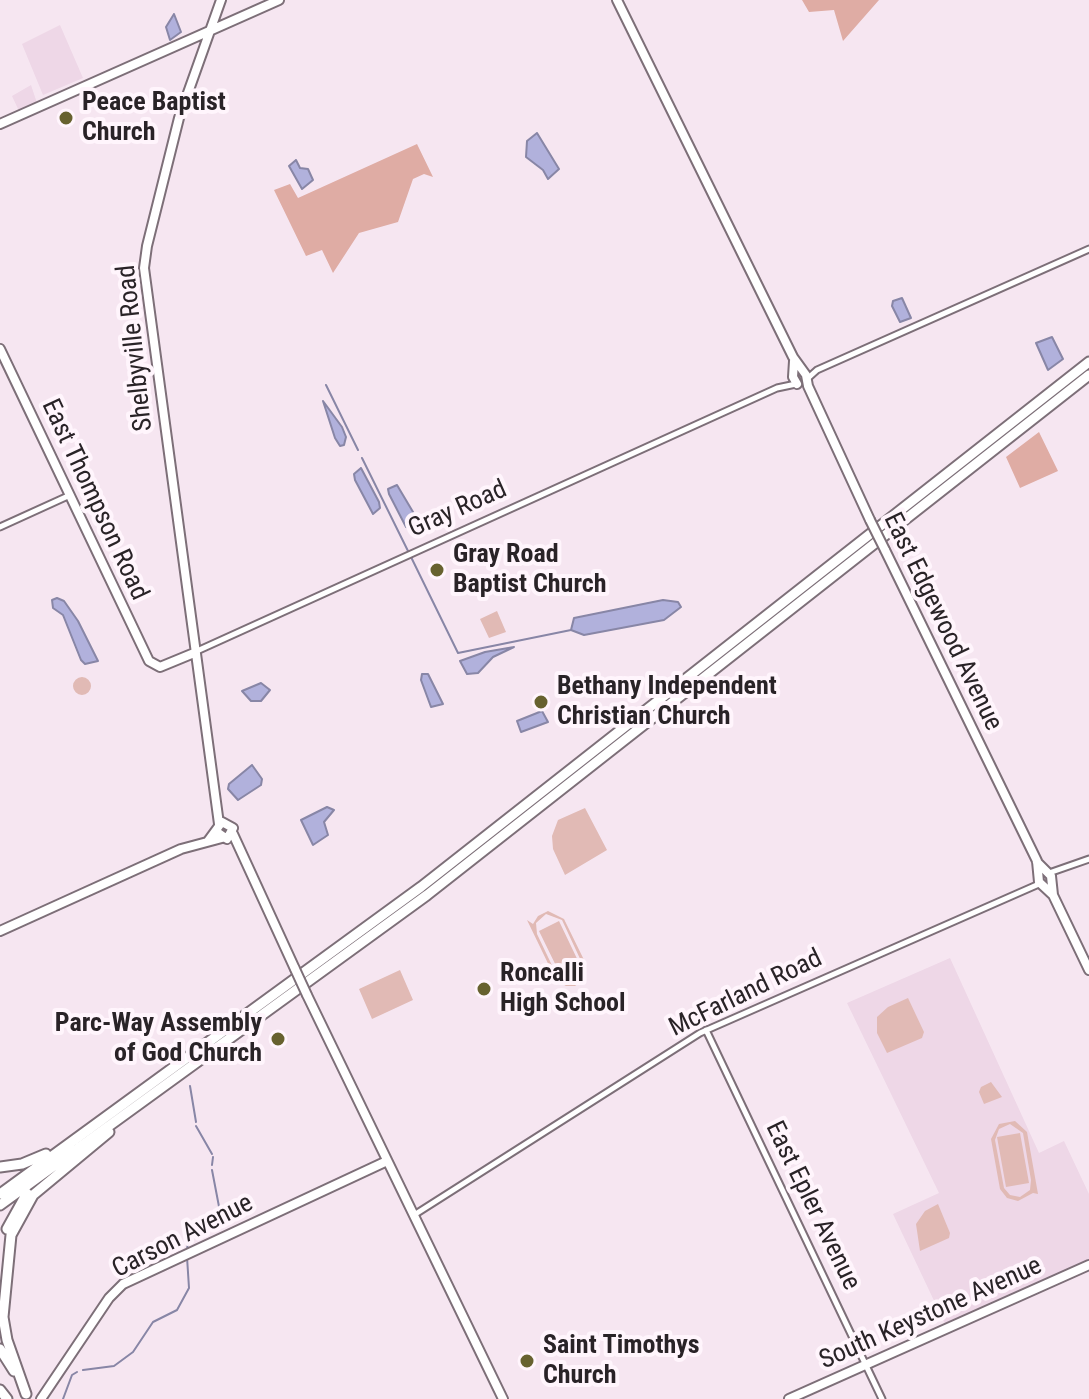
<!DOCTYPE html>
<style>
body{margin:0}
canvas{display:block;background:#f6e6f1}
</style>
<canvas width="1089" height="1399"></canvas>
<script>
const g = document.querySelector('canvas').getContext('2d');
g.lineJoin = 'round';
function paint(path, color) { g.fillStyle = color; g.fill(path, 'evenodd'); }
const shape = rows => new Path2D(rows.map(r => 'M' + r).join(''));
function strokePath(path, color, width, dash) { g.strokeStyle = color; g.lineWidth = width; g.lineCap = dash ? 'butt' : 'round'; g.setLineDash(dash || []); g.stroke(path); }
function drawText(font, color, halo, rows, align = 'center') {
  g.font = font + ' "Roboto Condensed",sans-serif'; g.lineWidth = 8; g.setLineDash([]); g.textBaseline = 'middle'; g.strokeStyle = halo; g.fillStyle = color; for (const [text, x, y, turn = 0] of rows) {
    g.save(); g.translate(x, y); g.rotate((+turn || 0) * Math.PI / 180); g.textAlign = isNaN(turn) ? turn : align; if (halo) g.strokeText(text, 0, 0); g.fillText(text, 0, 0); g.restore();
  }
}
paint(shape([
 [60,25,83,78,43,95,22,44],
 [31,85,37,103,19,111,12,96],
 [950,958,1039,1153,1064,1141,1089,1194,1089,1260,946,1326,893,1214,939,1193,847,1003]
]), '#eed7e7');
paint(shape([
 [497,611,506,632,489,638,480,619],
 '73 686a9 9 0 1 1 18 0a9 9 0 1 1-18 0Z',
 [585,808,607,850,565,875,553,849,552,836,558,820],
 [548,911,564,919,586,964,584,979,575,986,566,986,556,980,527,920,533,924,538,916],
 [546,914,562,920,582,963,583,974,576,982,567,983,558,978,537,934,536,923],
 [559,921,581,967,561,976,539,931],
 [400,970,413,1000,372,1019,359,989],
 [908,998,924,1032,922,1038,887,1053,877,1033,877,1017,888,1007],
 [991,1082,1002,1097,984,1104,979,1092,981,1087],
 [1015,1121,1027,1132,1038,1194,1033,1193,1018,1201,1007,1198,1000,1189,991,1139,999,1124],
 [1010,1124,1023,1133,1031,1180,1030,1190,1020,1197,1010,1195,1004,1188,995,1140,999,1129],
 [1020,1133,1029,1183,1006,1187,997,1137],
 [938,1204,950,1233,949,1238,920,1251,916,1224,925,1211]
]), '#e1bab5');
paint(shape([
 [802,0,879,0,843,41,834,10,809,12],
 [417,144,433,177,424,174,413,179,398,222,359,233,333,273,322,250,306,256,274,190,290,184,298,198],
 [1039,432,1058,471,1020,488,1006,457]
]), '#dfaca4');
const water = shape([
 [174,14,181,32,170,40,166,27,174,14],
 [537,133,559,169,548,179,543,170,526,157,527,141,537,133],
 [296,160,300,168,308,169,313,180,302,189,289,166,296,160],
 [902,298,911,318,900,322,892,306,893,301,902,298],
 [1052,337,1063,359,1048,370,1036,343,1052,337],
 [323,401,342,427,346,437,344,445,340,446,335,438,323,401],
 [361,468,379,502,380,508,373,514,355,480,354,474,361,468],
 [397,485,416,517,416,529,406,527,389,494,388,489,397,485],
 [57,598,64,601,78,621,98,661,85,664,81,660,63,615,53,608,52,600,57,598],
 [663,600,678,602,681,607,664,620,584,635,571,630,574,618,663,600],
 [514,647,493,657,478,673,467,674,460,661,485,652,514,647],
 [422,674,428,674,443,704,431,707,421,680,422,674],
 [261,683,270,690,261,701,251,701,242,691,261,683],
 [542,711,548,722,521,732,517,721,542,711],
 [252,765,262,779,261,785,238,800,228,789,229,784,252,765],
 [327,807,334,810,324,822,328,835,313,845,301,820,327,807]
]);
paint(water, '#b1b1dc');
strokePath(water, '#8886a6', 2);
strokePath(shape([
 [326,385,358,450],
 [362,458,408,551],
 [411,557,458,653,571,630],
 [190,1086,196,1122],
 [196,1126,212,1154],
 [212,1165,213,1157],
 [187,1250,189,1233,208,1231,217,1227,221,1217,212,1170],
 [83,1370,114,1366,133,1352,153,1322,177,1310,189,1288,187,1257],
 [63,1399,72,1375,77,1372]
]), '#8886a6', 2);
const minor = shape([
 [807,379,817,370,1089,249],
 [0,527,68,496],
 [197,651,777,388,796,384],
 [1049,873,1089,859],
 [706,1030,882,1399],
 [414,1215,700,1033,1039,884]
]);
const major = shape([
 [617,0,793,357,806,375,808,386,870,520],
 [0,124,279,0],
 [0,349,149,661,160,667,194,653],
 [794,361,793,377,797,384],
 [885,550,1037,861,1039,882,1053,895],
 [219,824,144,268,147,246,179,118,221,0],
 [233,834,295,969],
 [208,841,222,822,233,828,227,839,217,832],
 [1037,862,1051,876,1053,895,1089,970],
 [0,931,181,849,222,838],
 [307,995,503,1399],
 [41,1399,109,1298,123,1284,387,1161],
 [789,1399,1089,1265]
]);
const highway = shape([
 [0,1167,22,1164,46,1154],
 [0,1194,421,887,1089,362],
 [0,1205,427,895,1089,375],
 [7,1229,27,1193],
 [0,1349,14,1371],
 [0,1390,7,1399],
 [26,1394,7,1340,3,1317,11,1235,33,1195,109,1132]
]);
strokePath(minor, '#7d6f78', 9);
strokePath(major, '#7d6f78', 12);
strokePath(highway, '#7d6f78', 13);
strokePath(minor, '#fff', 5);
strokePath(major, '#fff', 8);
strokePath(highway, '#fff', 9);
const majorBridge = shape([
 [870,520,885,550],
 [295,969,307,995]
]);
strokePath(majorBridge, '#7d6f78', 12, []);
strokePath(majorBridge, '#fff', 8);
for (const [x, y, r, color] of [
 [66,118,8,"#67622f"],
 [437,570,8,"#67622f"],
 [541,702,8,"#67622f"],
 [484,989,8,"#67622f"],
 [278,1039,8,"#67622f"],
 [527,1361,8,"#67622f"]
]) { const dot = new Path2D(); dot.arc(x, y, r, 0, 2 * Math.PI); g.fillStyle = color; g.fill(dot); strokePath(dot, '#fff5fc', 3); }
drawText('bold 26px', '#292327', '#fff5fc', [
 ["Peace Baptist",82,103],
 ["Church",82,133],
 ["Gray Road",453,555],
 ["Baptist Church",453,585],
 ["Bethany Independent",557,687],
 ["Christian Church",557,717],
 ["Roncalli",500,974],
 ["High School",500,1004],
 ["Parc-Way Assembly",262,1024,"right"],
 ["of God Church",262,1054,"right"],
 ["Saint Timothys",543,1346],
 ["Church",543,1376]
], 'left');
drawText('26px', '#292327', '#fff5fc', [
 ["Shelbyville Road",136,348,-96],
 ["East Thompson Road",94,500,65],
 ["Gray Road",458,510,-24],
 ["East Edgewood Avenue",942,622,64],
 ["McFarland Road",746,994,-26],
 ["East Epler Avenue",812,1206,64],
 ["Carson Avenue",183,1237,-27],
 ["South Keystone Avenue",931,1314,-24]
]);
</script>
